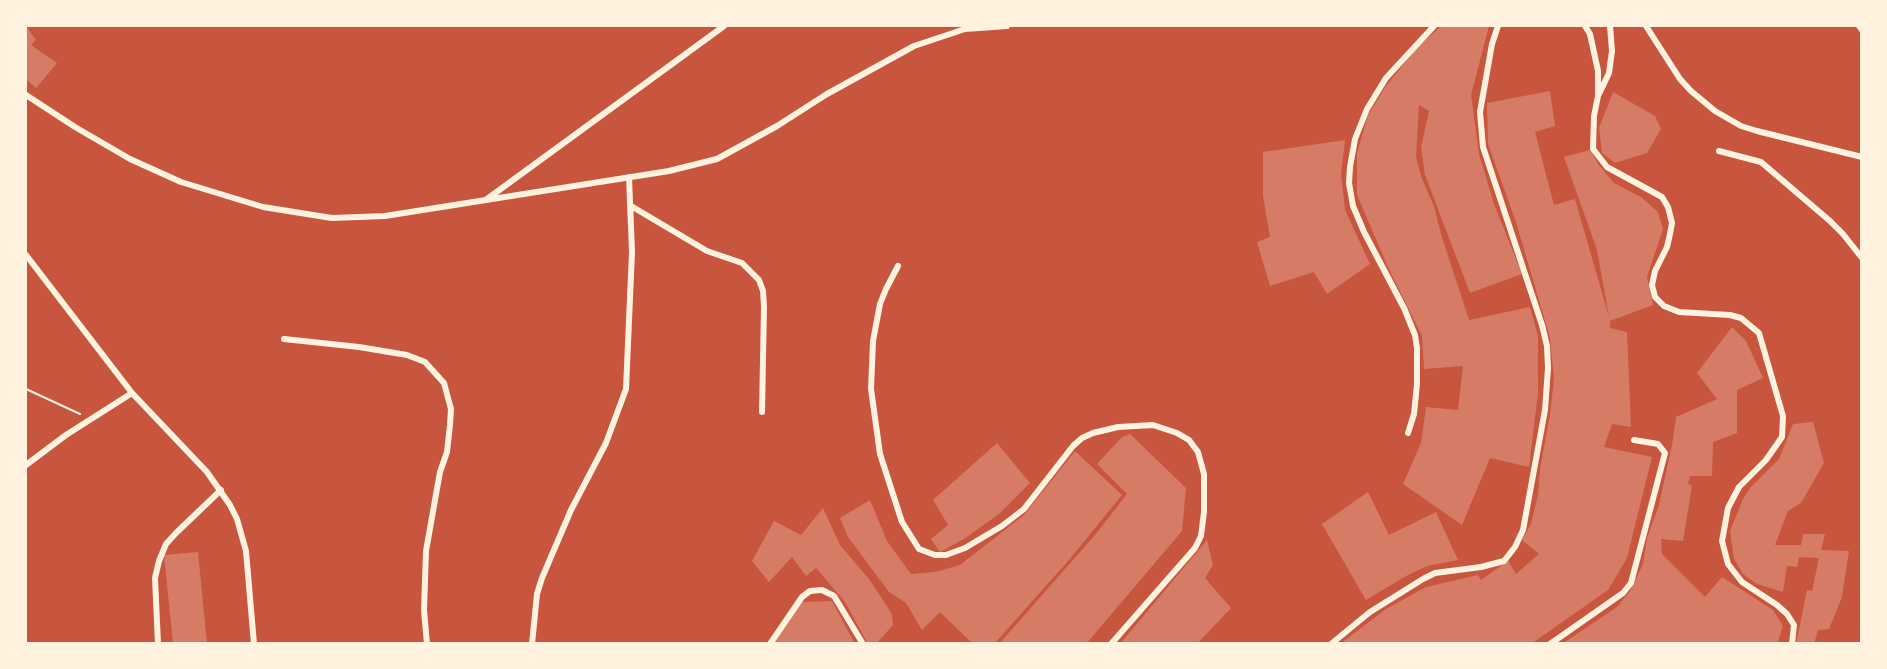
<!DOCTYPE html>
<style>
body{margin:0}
#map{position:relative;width:1887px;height:669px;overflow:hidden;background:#c8553d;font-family:Manrope,sans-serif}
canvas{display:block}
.frame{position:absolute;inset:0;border:27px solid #fff3e0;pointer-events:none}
</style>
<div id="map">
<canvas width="1887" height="669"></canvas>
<div class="frame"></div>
</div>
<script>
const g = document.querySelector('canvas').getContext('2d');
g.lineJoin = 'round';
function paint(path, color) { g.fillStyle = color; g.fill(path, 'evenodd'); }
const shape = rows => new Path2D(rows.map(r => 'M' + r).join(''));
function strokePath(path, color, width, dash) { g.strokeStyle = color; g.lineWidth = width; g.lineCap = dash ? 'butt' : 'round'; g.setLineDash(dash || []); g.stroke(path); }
paint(shape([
 [26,26,36,40,31,45,57,63,36,88,26,79],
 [1441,26,1489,26,1471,95,1479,154,1494,204,1522,274,1470,293,1425,175,1421,147,1429,111,1419,105,1416,157,1422,179,1434,206,1441,234,1469,320,1530,307,1538,336,1538,393,1529,467,1490,458,1462,525,1403,484,1421,443,1426,407,1458,410,1463,366,1424,369,1422,336,1387,265,1357,195,1357,153,1368,115,1386,86,1418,47],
 [1550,91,1555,126,1535,132,1554,205,1575,199,1609,317,1597,250,1564,157,1590,150,1599,165,1614,183,1641,197,1658,212,1663,229,1647,277,1653,305,1610,321,1610,328,1627,332,1631,427,1612,424,1604,447,1652,457,1627,558,1608,590,1531,644,1346,644,1344,641,1386,609,1426,587,1478,575,1481,580,1508,561,1516,574,1539,554,1522,540,1531,524,1538,495,1540,469,1550,415,1554,378,1550,338,1516,222,1488,144,1487,103],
 [1613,92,1655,116,1661,129,1647,153,1615,163,1602,153,1599,128],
 [1345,140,1341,174,1345,210,1370,264,1327,294,1314,272,1270,286,1257,242,1270,237,1263,196,1263,152],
 [1732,327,1746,341,1763,378,1737,390,1737,433,1713,442,1712,476,1690,476,1688,484,1692,486,1683,541,1661,539,1662,554,1705,597,1722,577,1773,610,1783,626,1777,644,1562,644,1617,607,1630,591,1643,564,1647,538,1659,505,1672,445,1676,417,1717,399,1697,373],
 [1813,422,1824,463,1801,503,1788,511,1775,545,1801,545,1803,534,1825,534,1821,550,1849,551,1842,597,1829,629,1818,630,1814,644,1796,644,1807,590,1812,591,1819,558,1799,557,1797,567,1787,566,1783,592,1757,584,1743,574,1734,559,1730,531,1743,499,1750,488,1779,459,1793,424],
 [1130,434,1186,488,1182,531,1086,644,999,644,1095,535,1127,494,1097,464,1122,437],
 [997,443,1030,483,999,514,964,539,940,552,931,539,948,525,933,500],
 [1075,451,1122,495,1069,560,994,644,973,644,940,612,922,630,906,603,889,592,848,537,840,518,870,500,887,541,911,574,935,572,960,565,1024,515],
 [1368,492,1389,535,1436,512,1458,560,1427,566,1408,575,1366,600,1322,524],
 [823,508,840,545,869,579,892,614,893,625,876,644,868,644,845,602,816,568,806,576,792,557,769,582,752,561,774,521,801,535],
 [1207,540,1213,565,1205,578,1231,608,1197,644,1120,644],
 [198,552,207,644,173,644,164,555],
 [832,601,855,644,774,644,801,602]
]), '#d67c66');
strokePath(shape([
 [26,389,80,414]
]), '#fff3e0', 2);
strokePath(shape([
 [1585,26,1590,34,1598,71,1598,96,1594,116,1593,149,1607,167,1662,197,1668,207,1672,223,1670,234,1667,247,1655,271,1652,285,1655,297,1664,306,1679,312,1730,315,1741,318,1759,333,1783,416,1782,437,1766,460,1739,487,1728,508,1722,541,1728,564,1742,582,1777,605,1787,614,1794,625,1792,644],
 [1646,26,1680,79,1691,91,1715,111,1741,126,1757,131,1862,157],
 [1859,26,1862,30],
 [1599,94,1609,73,1612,51,1610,26],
 [26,95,75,127,130,159,181,182,263,207,332,218,385,216,669,171,717,159,777,126,827,94,914,46,965,29,1007,26],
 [1719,151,1761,162,1830,221,1843,234,1862,258],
 [487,199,724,26],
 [631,206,707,251,742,263,759,280,763,291,764,307,762,412],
 [26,255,132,393,207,472,230,505,237,519,246,551,254,644],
 [898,266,886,289,880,304,873,341,871,389,880,454,902,522,919,549,935,555,946,555,965,548,1002,526,1024,509,1073,446,1082,438,1093,433,1118,427,1153,425,1177,433,1189,440,1198,452,1204,474,1204,512,1201,536,1195,548,1111,644],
 [284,339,359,347,407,355,425,362,444,383,451,409,450,425,447,452,440,472,426,551,424,610,427,644],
 [1408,433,1414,414,1417,384,1417,348,1415,335,1404,308,1364,232,1353,206,1349,183,1350,167,1355,139,1367,109,1386,78,1434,26],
 [26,465,66,435,132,393],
 [158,644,155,578,159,561,166,544,176,533,221,490],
 [532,644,537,594,542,578,571,510,606,443,626,389,632,252,629,177],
 [770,644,802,597,810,591,822,590,834,596,863,644],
 [1331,644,1370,612,1423,579,1435,573,1481,567,1504,561,1515,547,1523,530,1545,410,1548,368,1547,346,1542,325,1483,147,1480,112,1492,44,1498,26],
 [1550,644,1623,593,1631,583,1665,453,1658,444,1634,440]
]), '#fff3e0', 6);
</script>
